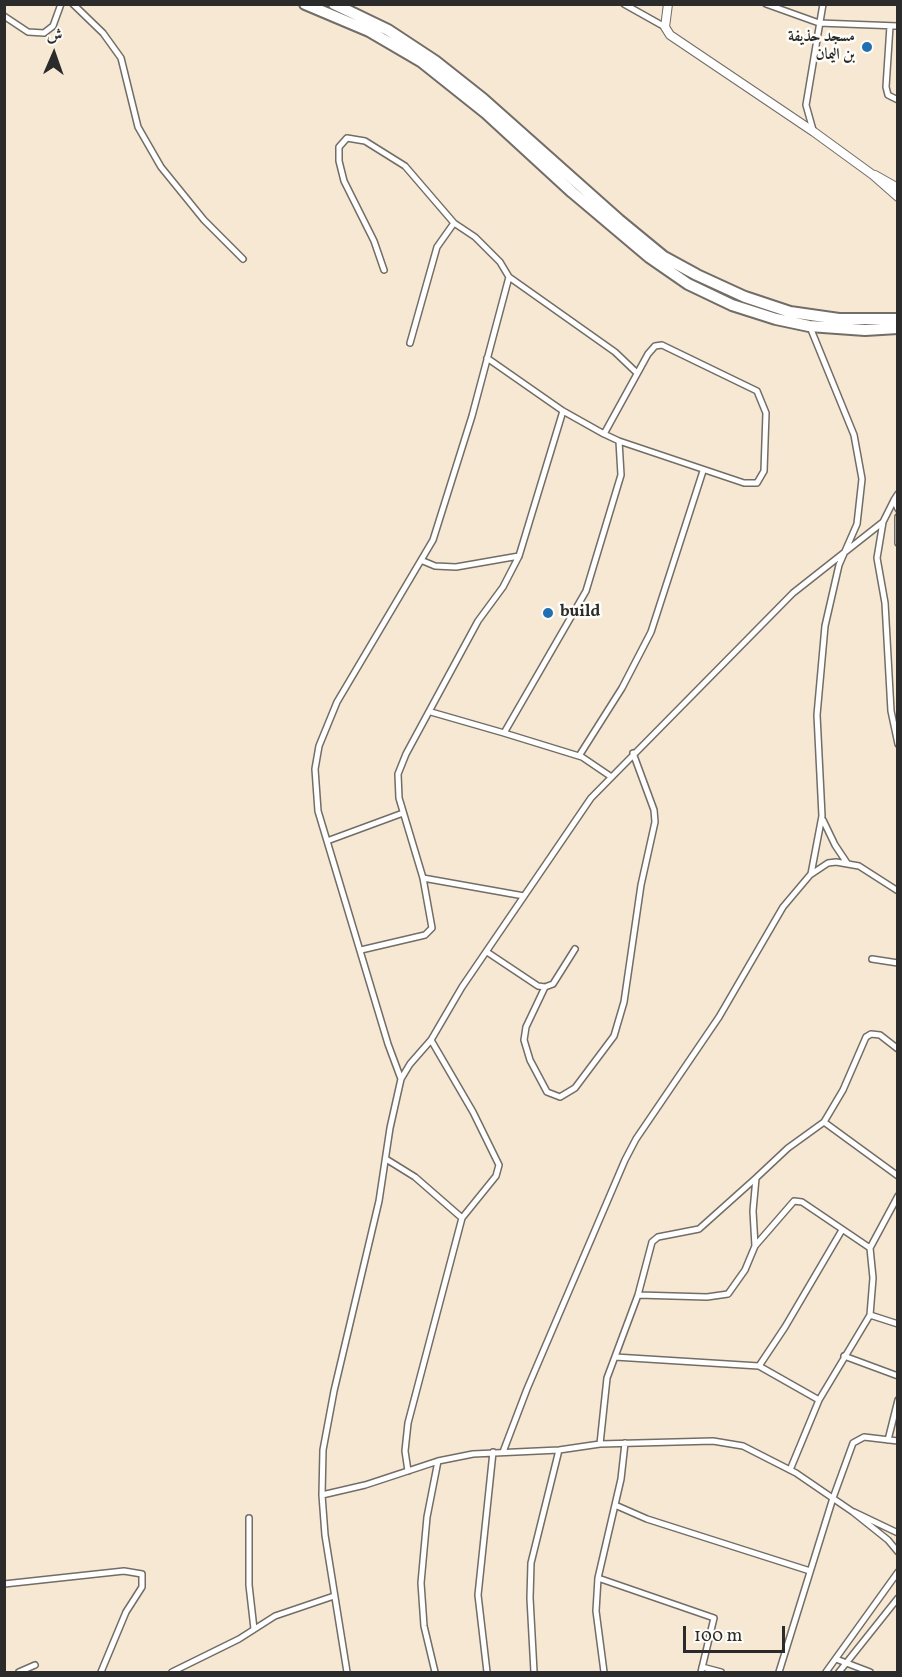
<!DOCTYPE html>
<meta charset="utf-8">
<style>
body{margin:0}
#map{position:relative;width:902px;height:1677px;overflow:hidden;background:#f7e8d3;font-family:Vollkorn,Amiri,serif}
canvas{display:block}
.frame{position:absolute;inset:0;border:6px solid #2b2b2b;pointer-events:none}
.north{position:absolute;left:24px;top:24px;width:60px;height:60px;-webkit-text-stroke:4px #fdfcf7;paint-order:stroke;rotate:2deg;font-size:16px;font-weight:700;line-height:24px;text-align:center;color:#2b2b2b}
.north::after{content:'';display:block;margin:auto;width:21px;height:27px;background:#2b2b2b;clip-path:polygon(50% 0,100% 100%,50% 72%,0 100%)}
.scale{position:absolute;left:683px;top:1626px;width:102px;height:27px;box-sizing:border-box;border:3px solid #2b2b2b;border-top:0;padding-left:8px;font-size:18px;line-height:21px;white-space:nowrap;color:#2b2b2b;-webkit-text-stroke:4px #fdfcf7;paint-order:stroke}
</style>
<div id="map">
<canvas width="902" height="1677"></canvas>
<div class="frame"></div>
<div class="north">ش</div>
<div class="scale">100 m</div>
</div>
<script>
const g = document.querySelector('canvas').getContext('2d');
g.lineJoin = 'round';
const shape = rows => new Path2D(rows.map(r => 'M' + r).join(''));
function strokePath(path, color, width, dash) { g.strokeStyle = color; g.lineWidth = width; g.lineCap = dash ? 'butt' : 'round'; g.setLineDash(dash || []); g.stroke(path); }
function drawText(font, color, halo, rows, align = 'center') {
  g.font = font + ' Vollkorn,Amiri,serif'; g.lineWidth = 5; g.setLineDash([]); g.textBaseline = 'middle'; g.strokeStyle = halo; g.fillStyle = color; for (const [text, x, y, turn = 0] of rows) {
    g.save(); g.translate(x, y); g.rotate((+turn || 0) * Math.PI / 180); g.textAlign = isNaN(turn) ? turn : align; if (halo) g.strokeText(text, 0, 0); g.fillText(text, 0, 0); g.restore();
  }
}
const street = shape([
 [73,4,103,33,121,58,138,127,161,167,204,220,243,259],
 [624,4,665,27],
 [766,4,819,23,898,26],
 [4,16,28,32,44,33,53,26,61,4],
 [890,26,886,87,888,95,898,100],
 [813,130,806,105,823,4],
 [384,270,374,241,344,181,339,161,339,147,347,138,365,141,405,166,454,223],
 [810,327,854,435,862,479,857,524,839,565,825,626,817,715,822,816,811,874],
 [410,343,437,247,454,223,475,237,500,262,509,277,615,352,637,373],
 [487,358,563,411,604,434,619,441,744,483,757,483,764,471,766,413,757,391,662,345,655,346,648,354,604,434],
 [898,494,894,500,898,509],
 [894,500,883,522,877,558,885,603,891,711,898,744],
 [898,517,898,543],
 [423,561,435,566,456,567,519,556],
 [431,712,504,733,586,591,621,475,619,441],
 [504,733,582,757,610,776],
 [579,756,622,688,651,632,703,471],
 [823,820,835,845,847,863],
 [327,841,403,813],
 [423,878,524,896],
 [361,950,425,935,432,928,423,878,399,798,398,774,406,754,478,621,503,587,519,556,563,411],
 [487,952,538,986,545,987,553,984,575,949],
 [872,959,898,963],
 [545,987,526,1027,524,1040,530,1060,547,1092,560,1097,575,1088,614,1036,624,1002,641,885,655,822,654,810,633,753],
 [401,1079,388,1044,318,811,315,769,319,746,337,702,433,540,472,416,509,277],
 [824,1122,898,1176],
 [386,1159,415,1177,462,1218],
 [755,1246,753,1211,756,1178,788,1148,824,1122,843,1090,866,1037,871,1034,880,1035,898,1049],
 [638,1295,652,1242,658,1237,699,1229,756,1178],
 [870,1315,898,1324],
 [844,1356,898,1376],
 [615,1357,759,1366,785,1327,842,1230],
 [759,1366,819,1400],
 [888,1440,898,1400],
 [600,1444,607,1378,638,1295,707,1297,728,1294,745,1270,755,1246,794,1201,802,1202,870,1248],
 [503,1452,527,1389,625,1160,636,1139,719,1017,783,907,810,875,828,863,836,862,859,866,898,891],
 [790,1470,819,1400,870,1315,873,1278,870,1248,898,1196],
 [408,1471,405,1451,408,1423,462,1218,496,1176,499,1165,473,1112,431,1040],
 [322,1495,365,1485,438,1461,473,1454,559,1450,600,1444,713,1441,743,1446,796,1473,853,1512,888,1540,898,1552],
 [615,1505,647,1519,810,1571],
 [854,1512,898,1533],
 [249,1518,249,1585,254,1629],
 [598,1578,714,1618,701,1672],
 [4,1584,124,1571,142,1574,142,1587,126,1612,101,1672],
 [836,1659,870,1672],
 [702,1667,721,1672],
 [19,1672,35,1665],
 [172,1672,239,1639,275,1616,334,1596],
 [347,1672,325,1535,322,1495,323,1450,334,1391,379,1201,390,1128,401,1079,410,1064,431,1040,462,987,591,798,793,593,883,522],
 [435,1672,424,1626,421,1583,427,1517,438,1461],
 [487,1672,478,1595,493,1452],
 [534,1672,530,1598,531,1563,559,1450],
 [604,1672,596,1611,598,1578,621,1479,625,1443],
 [779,1672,833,1498,853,1443,864,1437,898,1441],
 [826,1672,898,1572],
 [839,1672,898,1598]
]);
const secondary = shape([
 [668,4,665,27,670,35,814,132,873,175,898,197],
 [875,175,898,188]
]);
const highway = shape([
 [305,4,369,31,422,62,486,113,572,192,649,257,688,284,732,305,776,319,809,326,865,330,898,328],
 [334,4,388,30,435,61,483,99,619,220,664,257,697,275,745,297,790,312,839,319,898,319]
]);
strokePath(street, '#726d66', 8);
strokePath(secondary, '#726d66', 10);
strokePath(highway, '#726d66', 14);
strokePath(street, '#fff', 5);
strokePath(secondary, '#fff', 8);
strokePath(highway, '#fff', 10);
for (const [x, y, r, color] of [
 [867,47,6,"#1f6fb2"],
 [548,613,6,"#1f6fb2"]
]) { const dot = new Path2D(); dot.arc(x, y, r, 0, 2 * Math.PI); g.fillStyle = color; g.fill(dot); strokePath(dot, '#fdfcf7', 2); }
drawText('bold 16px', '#2b2b2b', '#fdfcf7', [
 ["مسجد حذيفة",855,38],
 ["بن اليمان",855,56],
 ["build",560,613,"left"]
], 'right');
</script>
